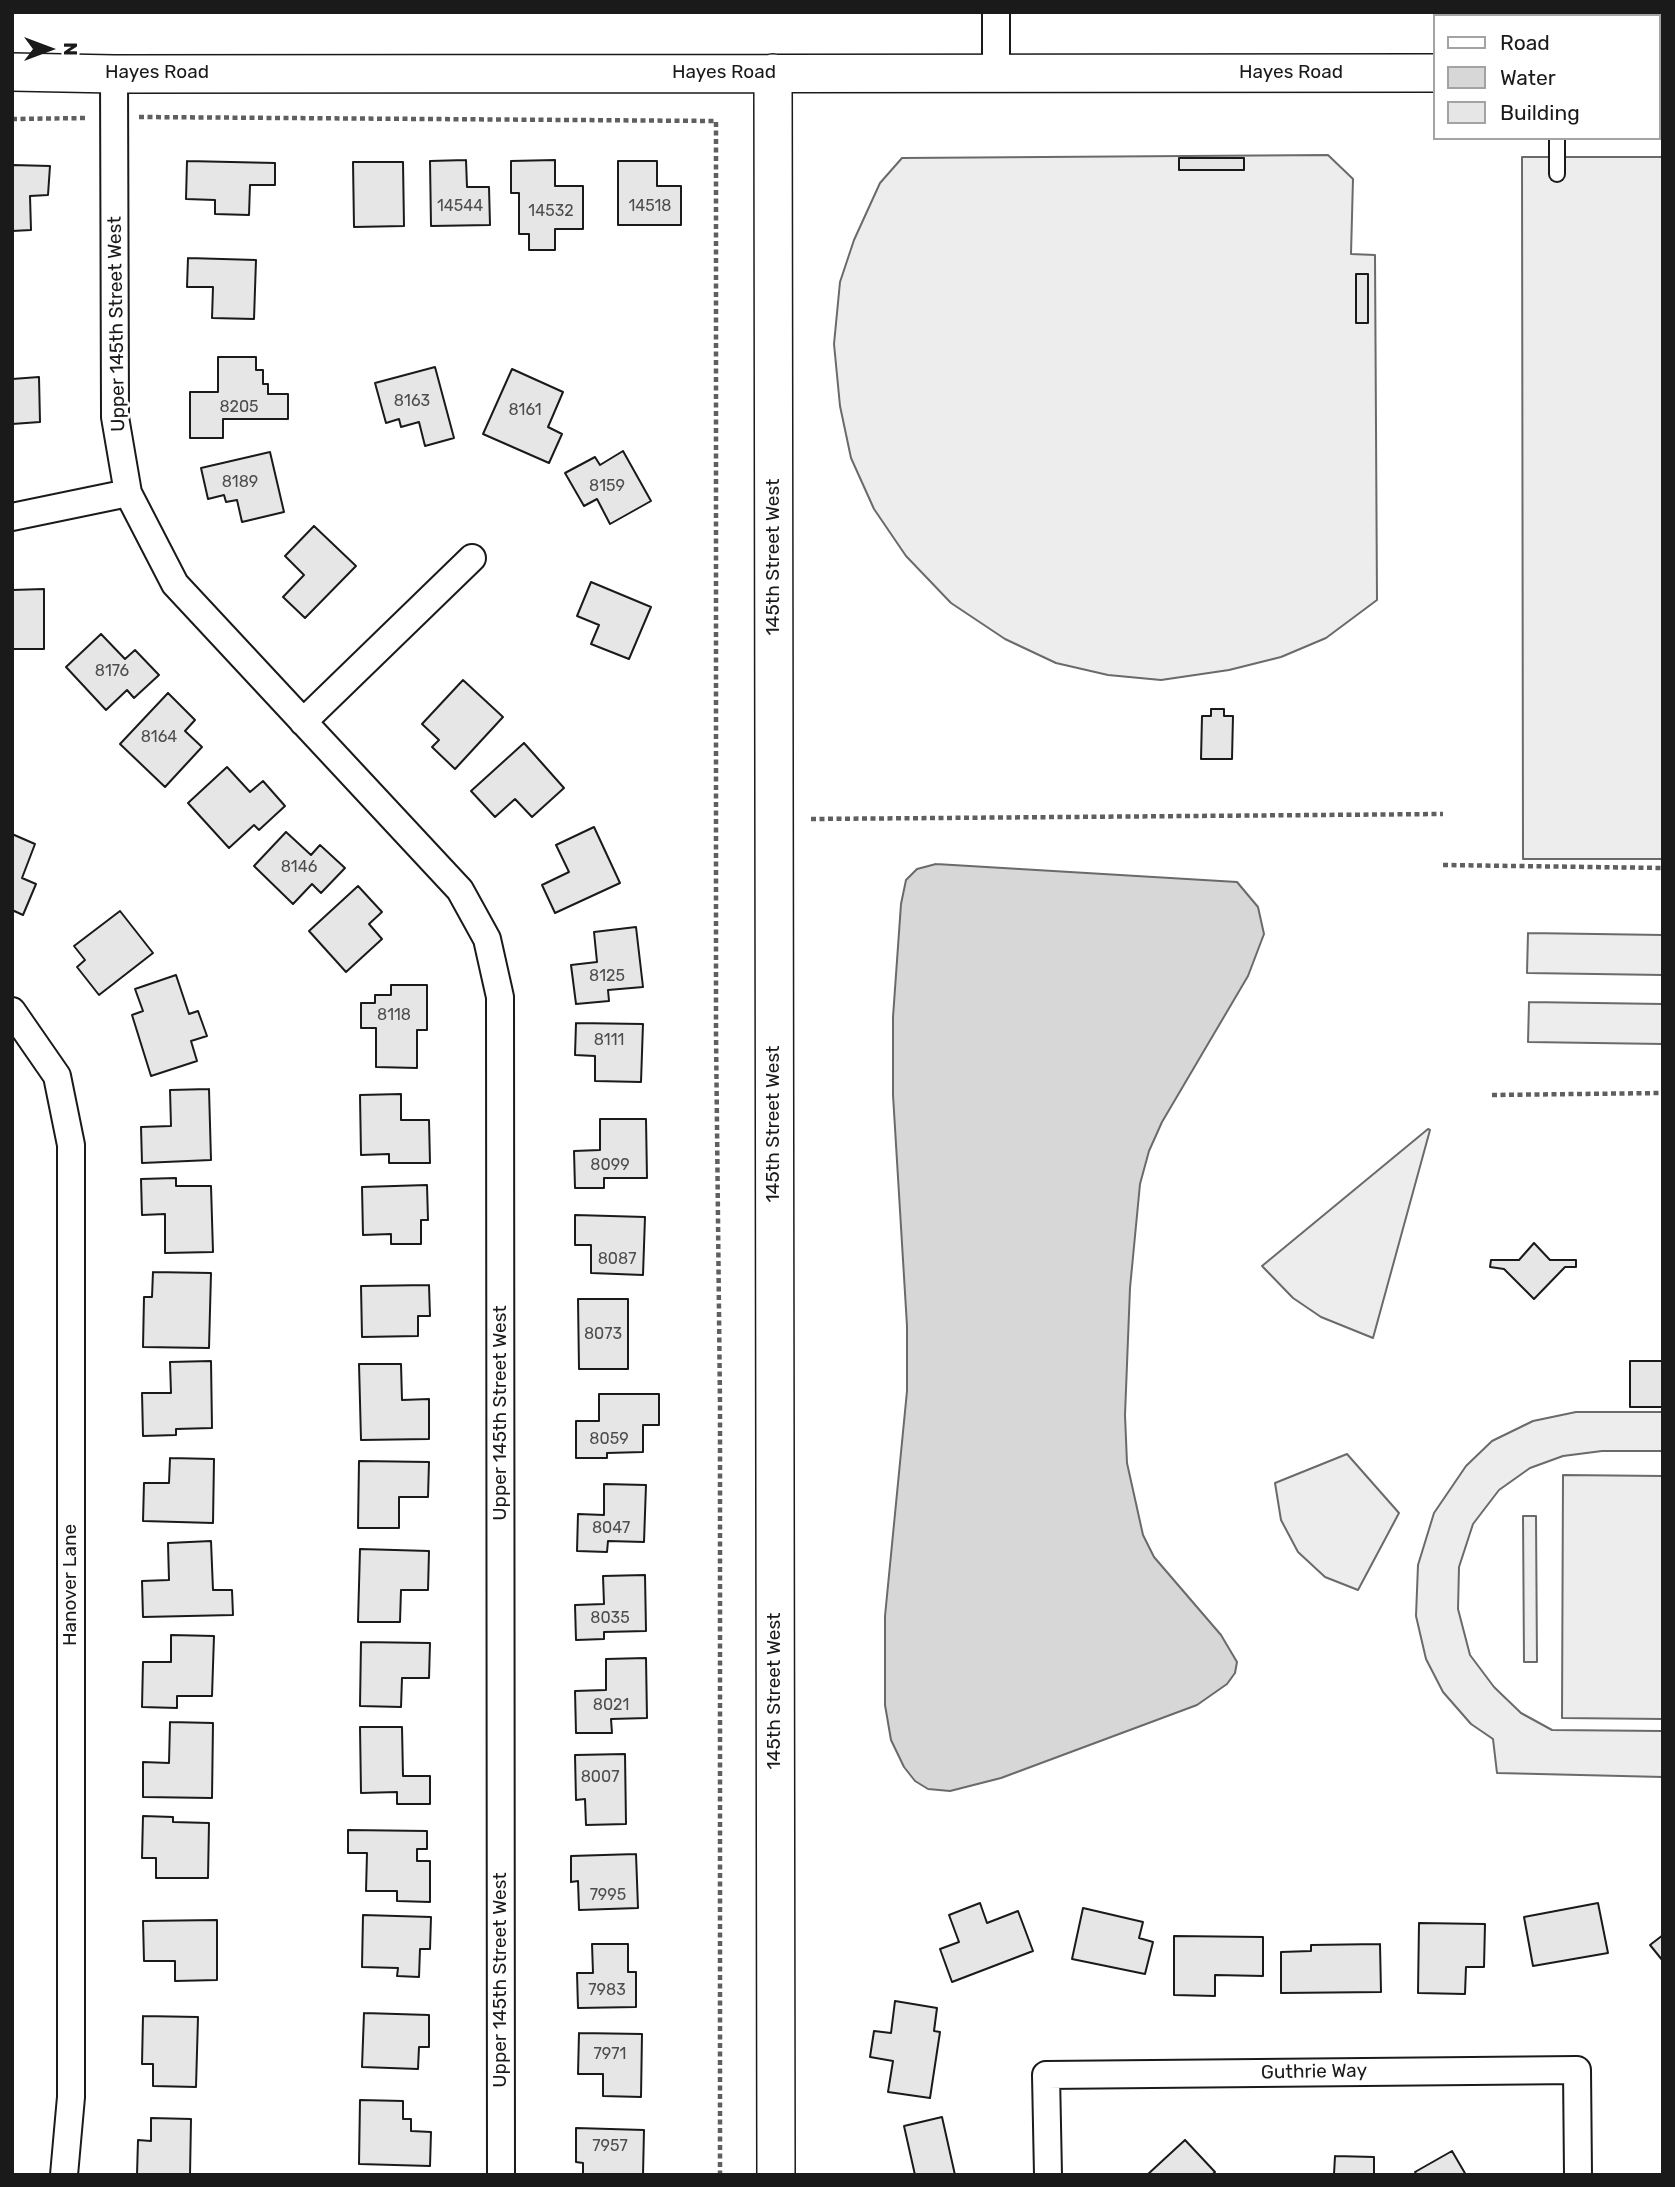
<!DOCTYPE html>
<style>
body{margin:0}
#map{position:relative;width:1675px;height:2187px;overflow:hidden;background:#fff;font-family:Rubik,sans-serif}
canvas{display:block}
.frame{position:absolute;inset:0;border:14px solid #1a1a1a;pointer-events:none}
.legend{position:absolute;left:1433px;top:14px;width:228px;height:126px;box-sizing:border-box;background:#fff;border:2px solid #a3a3a3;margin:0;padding:9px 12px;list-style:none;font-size:21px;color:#1a1a1a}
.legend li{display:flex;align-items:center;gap:14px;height:35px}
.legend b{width:35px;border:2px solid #a3a3a3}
.north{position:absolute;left:14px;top:14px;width:70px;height:70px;-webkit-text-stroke:5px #fff;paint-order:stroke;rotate:90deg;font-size:19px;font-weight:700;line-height:28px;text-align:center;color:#1a1a1a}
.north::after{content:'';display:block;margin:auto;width:24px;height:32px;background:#1a1a1a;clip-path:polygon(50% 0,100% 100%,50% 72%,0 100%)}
</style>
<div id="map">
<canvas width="1675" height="2187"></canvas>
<div class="frame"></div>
<ul class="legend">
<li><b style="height:9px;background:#fff"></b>Road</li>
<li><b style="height:19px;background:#d7d7d7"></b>Water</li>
<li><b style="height:19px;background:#e6e6e6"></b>Building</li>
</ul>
<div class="north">N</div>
</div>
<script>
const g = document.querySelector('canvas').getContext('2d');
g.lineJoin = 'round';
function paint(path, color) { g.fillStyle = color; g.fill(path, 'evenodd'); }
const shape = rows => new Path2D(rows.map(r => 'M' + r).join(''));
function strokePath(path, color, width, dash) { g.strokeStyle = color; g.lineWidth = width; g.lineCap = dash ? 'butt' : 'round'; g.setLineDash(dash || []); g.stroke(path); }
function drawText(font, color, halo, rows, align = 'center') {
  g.font = font + ' Rubik,sans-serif'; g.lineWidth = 5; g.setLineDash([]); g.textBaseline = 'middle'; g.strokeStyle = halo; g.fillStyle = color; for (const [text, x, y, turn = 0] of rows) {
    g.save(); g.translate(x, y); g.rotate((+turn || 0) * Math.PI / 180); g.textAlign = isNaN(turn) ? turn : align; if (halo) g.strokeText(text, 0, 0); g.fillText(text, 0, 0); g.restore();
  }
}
const built = shape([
 [1328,155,1353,179,1351,254,1375,255,1377,600,1326,638,1281,657,1229,670,1161,680,1108,675,1056,663,1005,639,951,603,906,556,874,509,851,458,840,406,834,344,840,282,854,240,880,183,902,158,1328,155],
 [1522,157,1663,157,1663,859,1523,859,1522,157],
 [1528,933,1663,935,1663,975,1527,973,1528,933],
 [1529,1002,1663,1004,1663,1044,1528,1042,1529,1002],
 [1428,1129,1430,1130,1373,1338,1321,1317,1293,1298,1262,1266,1428,1129],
 [1576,1412,1663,1412,1663,1451,1602,1451,1563,1456,1530,1468,1499,1490,1473,1524,1459,1567,1458,1609,1470,1655,1494,1687,1521,1713,1552,1730,1663,1731,1663,1777,1497,1773,1493,1739,1471,1724,1443,1692,1426,1659,1416,1616,1418,1565,1434,1513,1466,1466,1492,1441,1533,1421,1576,1412],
 [1347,1454,1399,1513,1358,1590,1325,1577,1298,1552,1281,1520,1275,1483,1347,1454],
 [1563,1475,1663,1476,1663,1719,1562,1718,1563,1475],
 [1523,1516,1536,1516,1537,1662,1524,1662,1523,1516]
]);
paint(built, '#ededed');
strokePath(built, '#6a6a6a', 2);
const water = shape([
 [936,864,1237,882,1258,907,1264,934,1248,976,1162,1122,1149,1151,1140,1184,1130,1288,1125,1415,1127,1463,1143,1535,1154,1557,1221,1635,1237,1662,1235,1673,1227,1684,1197,1705,1001,1778,950,1791,928,1789,915,1781,904,1767,891,1740,885,1705,885,1616,907,1391,907,1326,893,1095,893,1017,901,904,906,880,917,869,936,864]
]);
paint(water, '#d7d7d7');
strokePath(water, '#6a6a6a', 2);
const building = shape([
 [1179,158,1244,158,1244,170,1179,170,1179,158],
 [466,160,467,187,489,187,490,225,431,226,430,161,466,160],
 [555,160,555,186,583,186,583,229,555,229,555,250,529,250,529,234,519,234,519,193,511,193,511,161,555,160],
 [187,161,275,163,275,185,250,185,249,215,215,214,215,200,186,199,187,161],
 [618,161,657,161,657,186,681,186,681,225,618,225,618,161],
 [353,162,403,162,404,226,354,227,353,162],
 [12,165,50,166,48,195,30,196,31,230,12,231,12,165],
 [188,258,256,260,254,319,212,318,213,287,187,287,188,258],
 [1356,274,1368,274,1368,323,1356,323,1356,274],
 [218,357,256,357,256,370,263,370,263,384,268,384,268,394,288,394,288,419,223,419,223,438,190,438,190,392,218,392,218,357],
 [435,367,454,438,425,446,419,422,401,427,399,419,386,423,375,383,435,367],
 [512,369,563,392,548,427,562,434,549,463,483,434,512,369],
 [39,377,40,422,12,424,12,379,39,377],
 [623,451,651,501,610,524,597,499,584,506,565,473,595,457,600,465,623,451],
 [270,452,284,512,242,522,237,500,226,502,224,495,208,499,201,468,270,452],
 [314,526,356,566,305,618,283,597,304,575,285,556,314,526],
 [591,582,651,607,629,659,591,644,599,625,577,616,591,582],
 [44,589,44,649,12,649,12,590,44,589],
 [101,634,125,659,135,650,159,675,134,698,127,690,106,710,66,667,101,634],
 [463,680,503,717,455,769,432,747,439,740,422,724,463,680],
 [168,693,195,720,185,731,202,747,165,787,120,744,168,693],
 [1211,709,1224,709,1224,716,1233,716,1232,759,1201,759,1202,716,1211,716,1211,709],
 [524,743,564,788,532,817,515,799,495,817,471,791,524,743],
 [227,767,250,792,263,781,285,806,259,830,254,825,229,848,188,803,227,767],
 [594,827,620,883,555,913,542,885,569,872,556,845,594,827],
 [286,832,311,855,320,845,345,868,321,893,312,884,293,904,254,866,286,832],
 [12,834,35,844,22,878,36,884,23,915,12,910,12,834],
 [358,886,382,912,369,924,382,939,346,972,309,931,358,886],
 [120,911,153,953,99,995,77,967,85,960,74,946,120,911],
 [636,927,643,987,608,990,609,1001,576,1004,571,965,597,962,594,932,636,927],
 [176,975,189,1014,198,1011,207,1036,191,1041,197,1061,151,1076,132,1015,143,1011,135,989,176,975],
 [391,985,427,985,427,1030,417,1030,417,1068,376,1067,376,1028,361,1028,361,1003,375,1003,375,995,391,995,391,985],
 [576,1023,643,1024,641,1082,595,1081,595,1056,575,1055,576,1023],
 [209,1089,211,1160,142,1163,141,1127,171,1126,170,1090,209,1089],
 [401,1094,401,1120,429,1120,430,1163,389,1163,389,1154,361,1155,360,1095,401,1094],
 [600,1119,646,1119,647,1178,604,1178,604,1188,575,1188,574,1151,600,1150,600,1119],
 [176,1178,176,1186,211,1186,213,1252,165,1253,165,1214,142,1215,141,1179,176,1178],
 [427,1185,428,1220,421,1220,421,1244,391,1244,391,1234,363,1235,362,1187,427,1185],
 [575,1215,645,1217,643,1275,591,1273,591,1245,575,1245,575,1215],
 [1534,1243,1550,1260,1576,1260,1576,1267,1565,1267,1534,1299,1504,1269,1490,1267,1491,1260,1519,1260,1534,1243],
 [153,1272,211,1273,209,1348,143,1347,144,1297,152,1297,153,1272],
 [429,1285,430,1316,418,1316,418,1336,362,1337,361,1286,429,1285],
 [578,1299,628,1299,628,1369,579,1369,578,1299],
 [211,1361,212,1428,176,1429,176,1435,143,1436,142,1393,171,1393,170,1362,211,1361],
 [1630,1361,1663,1361,1663,1407,1630,1407,1630,1361],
 [359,1364,401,1364,402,1400,429,1399,429,1439,361,1440,359,1364],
 [599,1394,659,1394,659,1425,643,1425,643,1452,607,1453,607,1458,576,1458,576,1421,599,1421,599,1394],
 [170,1458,214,1459,213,1523,143,1521,144,1483,169,1483,170,1458],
 [359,1461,429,1462,428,1497,399,1497,399,1528,358,1528,359,1461],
 [604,1484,646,1485,644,1542,608,1541,607,1552,577,1551,578,1514,604,1515,604,1484],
 [211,1541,213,1590,232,1590,233,1615,143,1617,142,1581,169,1580,168,1543,211,1541],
 [360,1549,429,1551,428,1590,401,1590,400,1622,358,1622,360,1549],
 [645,1575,646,1631,604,1632,604,1639,576,1640,575,1605,604,1604,603,1576,645,1575],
 [171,1635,214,1636,212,1696,177,1696,177,1708,142,1707,143,1662,171,1662,171,1635],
 [361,1642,430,1643,429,1678,402,1678,401,1707,360,1706,361,1642],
 [646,1658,647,1718,611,1719,612,1733,576,1733,575,1691,606,1690,606,1659,646,1658],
 [170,1722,213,1723,212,1798,143,1797,143,1762,169,1763,170,1722],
 [360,1727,402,1727,403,1776,430,1776,430,1804,397,1804,397,1792,361,1793,360,1727],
 [625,1754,626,1824,586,1825,585,1799,576,1800,575,1755,625,1754],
 [143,1816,173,1817,173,1822,209,1823,208,1878,156,1878,156,1858,142,1858,143,1816],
 [348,1830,427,1831,427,1849,417,1849,417,1861,430,1861,430,1902,397,1901,397,1891,366,1891,367,1853,348,1853,348,1830],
 [636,1854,638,1908,579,1910,578,1881,571,1882,571,1856,636,1854],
 [980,1903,987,1923,1018,1911,1033,1951,952,1982,940,1949,959,1942,949,1915,980,1903],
 [1598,1903,1608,1953,1533,1966,1524,1917,1598,1903],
 [1083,1908,1143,1922,1139,1938,1153,1942,1145,1974,1072,1959,1083,1908],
 [363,1915,431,1917,430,1949,420,1949,419,1977,397,1976,398,1968,362,1967,363,1915],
 [217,1920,217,1980,175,1981,175,1961,144,1961,143,1921,217,1920],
 [1419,1923,1485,1924,1484,1967,1466,1967,1465,1994,1418,1993,1419,1923],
 [1663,1935,1663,1961,1650,1945,1663,1935],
 [1174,1936,1263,1937,1263,1976,1215,1975,1215,1996,1174,1995,1174,1936],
 [592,1944,628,1944,628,1972,636,1972,636,2007,578,2008,577,1973,593,1973,592,1944],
 [1380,1944,1381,1992,1281,1993,1281,1952,1311,1951,1311,1945,1380,1944],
 [895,2001,937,2008,934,2031,940,2032,930,2098,888,2092,893,2061,870,2057,874,2031,891,2033,895,2001],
 [364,2013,429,2015,429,2047,419,2047,418,2069,362,2067,364,2013],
 [143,2016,198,2017,196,2087,153,2086,153,2064,142,2064,143,2016],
 [579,2033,642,2034,641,2097,603,2096,603,2074,578,2074,579,2033],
 [360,2100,403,2101,403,2119,411,2119,411,2131,431,2132,430,2166,359,2164,360,2100],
 [942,2117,955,2175,915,2175,904,2126,942,2117],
 [151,2118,191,2119,190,2175,137,2175,138,2140,151,2141,151,2118],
 [576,2128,644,2130,643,2175,583,2175,583,2163,576,2162,576,2128],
 [1185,2140,1215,2172,1212,2175,1147,2175,1185,2140],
 [1452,2151,1466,2175,1417,2175,1415,2172,1452,2151],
 [1335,2156,1374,2157,1374,2175,1298,2175,1334,2174,1335,2156]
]);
paint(building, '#e6e6e6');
strokePath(building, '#1a1a1a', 2);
const lane = shape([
 [1557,138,1557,174]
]);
const street = shape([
 [996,12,996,73],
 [114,74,115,417,128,493,175,584,460,890,487,939,500,997,501,2175],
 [12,517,128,493],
 [303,722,472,558],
 [12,1011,57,1076,71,1145,71,2097,64,2175],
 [1048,2175,1046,2075,1577,2070,1578,2175]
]);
const secondary = shape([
 [12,72,114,74,1435,73],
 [773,73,776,2175],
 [1659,73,1663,73]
]);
strokePath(lane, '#1a1a1a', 18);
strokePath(street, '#1a1a1a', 30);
strokePath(secondary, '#1a1a1a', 40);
strokePath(shape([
 [139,117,716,121,716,1033,720,1405,720,2175],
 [12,119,88,118],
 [811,819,1443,814],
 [1443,865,1663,868],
 [1492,1095,1663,1093]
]), '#5f5f5f', 4.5, [5, 3.5]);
strokePath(lane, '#fff', 14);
strokePath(street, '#fff', 26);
strokePath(secondary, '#fff', 37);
drawText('16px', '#4d4d4d', null, [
 ["14544",460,206],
 ["14518",650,206],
 ["14532",551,211],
 ["8163",412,401],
 ["8205",239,407],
 ["8161",525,410],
 ["8189",240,482],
 ["8159",607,486],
 ["8176",112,671],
 ["8164",159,737],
 ["8146",299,867],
 ["8125",607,976],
 ["8118",394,1015],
 ["8111",609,1040],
 ["8099",610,1165],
 ["8087",617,1259],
 ["8073",603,1334],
 ["8059",609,1439],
 ["8047",611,1528],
 ["8035",610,1618],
 ["8021",611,1705],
 ["8007",600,1777],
 ["7995",608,1895],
 ["7983",607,1990],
 ["7971",610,2054],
 ["7957",610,2146]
]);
drawText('19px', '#1a1a1a', '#fff', [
 ["Hayes Road",157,73],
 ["Hayes Road",724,73],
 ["Hayes Road",1291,73],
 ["Upper 145th Street West",117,324,-91],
 ["145th Street West",774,557,-90],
 ["145th Street West",774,1124,-90],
 ["Upper 145th Street West",501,1413,-90],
 ["Hanover Lane",71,1585,-90],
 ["145th Street West",775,1691,-90],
 ["Upper 145th Street West",501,1980,-90],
 ["Guthrie Way",1314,2072,-1]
]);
</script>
